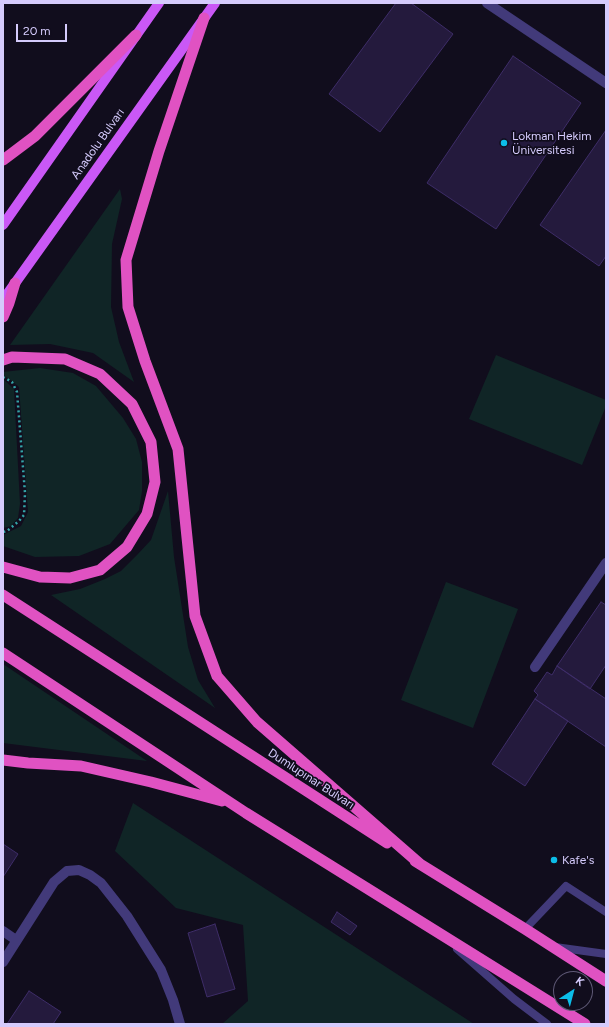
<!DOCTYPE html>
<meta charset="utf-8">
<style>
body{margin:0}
#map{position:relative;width:609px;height:1027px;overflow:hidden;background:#110d1d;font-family:Figtree,sans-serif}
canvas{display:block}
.frame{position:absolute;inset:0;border:4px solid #d5cbfc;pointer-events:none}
.north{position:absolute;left:553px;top:971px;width:40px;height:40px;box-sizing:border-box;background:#110d1d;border:1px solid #5f5976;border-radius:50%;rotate:36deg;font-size:11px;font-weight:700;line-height:16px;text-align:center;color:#d5cbfc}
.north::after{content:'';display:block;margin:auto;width:14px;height:18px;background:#0cbde8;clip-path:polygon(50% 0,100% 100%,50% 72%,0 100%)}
.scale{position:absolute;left:16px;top:24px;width:51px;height:18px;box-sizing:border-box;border:2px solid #d5cbfc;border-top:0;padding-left:5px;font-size:12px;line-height:14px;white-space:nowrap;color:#d5cbfc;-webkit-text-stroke:3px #110d1d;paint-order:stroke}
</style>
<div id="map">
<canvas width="609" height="1027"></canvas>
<div class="frame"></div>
<div class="north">K</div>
<div class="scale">20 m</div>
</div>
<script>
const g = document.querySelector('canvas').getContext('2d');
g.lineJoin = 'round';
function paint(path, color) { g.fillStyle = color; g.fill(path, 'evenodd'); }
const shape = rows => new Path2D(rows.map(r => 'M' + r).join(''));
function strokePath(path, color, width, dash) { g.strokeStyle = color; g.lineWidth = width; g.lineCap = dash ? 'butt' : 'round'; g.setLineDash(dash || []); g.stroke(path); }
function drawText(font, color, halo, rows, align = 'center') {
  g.font = font + ' Figtree,sans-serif'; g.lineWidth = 3.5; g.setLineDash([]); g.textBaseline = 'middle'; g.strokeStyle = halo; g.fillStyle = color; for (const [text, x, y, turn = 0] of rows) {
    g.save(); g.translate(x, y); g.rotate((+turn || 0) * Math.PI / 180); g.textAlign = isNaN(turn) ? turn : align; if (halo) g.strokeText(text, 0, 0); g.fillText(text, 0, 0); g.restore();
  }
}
paint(shape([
 [120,189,122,199,112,244,111,307,119,342,134,382,93,353,50,344,10,345],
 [496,355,606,400,606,406,582,465,469,419],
 [40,368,73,373,96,386,123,418,136,439,142,462,142,491,139,510,110,544,79,556,35,557,3,546,3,535,21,526,28,512,19,387,12,381,3,375,3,372],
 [3,379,14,389,20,504,18,518,11,526,3,528],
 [168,491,174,557,188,647,198,680,215,708,51,595,80,589,105,579,121,571,137,555,151,540],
 [446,582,518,609,473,728,401,700],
 [3,664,147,761,3,743],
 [133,803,474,1024,222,1024,248,1001,243,925,176,908,115,851]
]), '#102526');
const building = shape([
 [396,3,411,3,453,34,380,132,329,94,396,3],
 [513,56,581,103,496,229,427,183,513,56],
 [606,130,606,256,599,266,540,225,606,130],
 [601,602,606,605,606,665,590,689,557,666,601,602],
 [557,666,606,699,606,747,535,699,538,695,534,691,547,672,552,675,557,666],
 [535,699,568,721,525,786,492,764,535,699],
 [3,844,18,854,3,877,3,844],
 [337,912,357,926,350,935,331,922,337,912],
 [215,924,235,989,207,997,188,933,215,924],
 [29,991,61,1012,53,1024,7,1024,29,991]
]);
paint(building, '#241a3d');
strokePath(building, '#3e2d68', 1);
strokePath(shape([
 [3,377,12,382,17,392,25,493,24,515,19,521,7,531,3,532]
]), '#33a5a8', 2.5, [2, 3]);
strokePath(shape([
 [525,929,566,886,606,912],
 [555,947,606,954],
 [457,949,514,999,547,1024]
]), '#423a7a', 8);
strokePath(shape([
 [487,3,606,83],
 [535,667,606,563],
 [3,931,16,940],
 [3,962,54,882,67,871,79,870,90,875,101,883,127,916,161,970,173,1000,180,1024]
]), '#423a7a', 10);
strokePath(shape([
 [3,225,159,3],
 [3,300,215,3]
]), '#ca58f6', 10);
strokePath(shape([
 [204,18,159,151,126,260,128,307,145,361,178,449,195,616,217,676,257,722,420,864],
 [3,160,35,136,136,35],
 [3,317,9,303,15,283],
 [3,360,12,357,65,359,100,374,132,404,151,442,155,482,147,514,127,547,100,570,70,578,40,577,3,567],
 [3,595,387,843],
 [3,653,246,813,585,1024],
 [3,760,28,763,81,766,151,782,222,801],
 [415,861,525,929,606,981]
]), '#e052c2', 11);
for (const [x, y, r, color] of [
 [504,143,4,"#0cbde8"],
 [554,860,4,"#0cbde8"]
]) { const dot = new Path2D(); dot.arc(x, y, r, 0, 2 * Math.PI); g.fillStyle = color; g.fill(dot); strokePath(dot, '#110d1d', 1.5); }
drawText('12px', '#d5cbfc', '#110d1d', [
 ["Lokman Hekim",512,136],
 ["Üniversitesi",512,150],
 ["Kafe's",562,860]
], 'left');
drawText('12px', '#d5cbfc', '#110d1d', [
 ["Anadolu Bulvarı",98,144,-55],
 ["Dumlupınar Bulvarı",311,779,33]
]);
</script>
